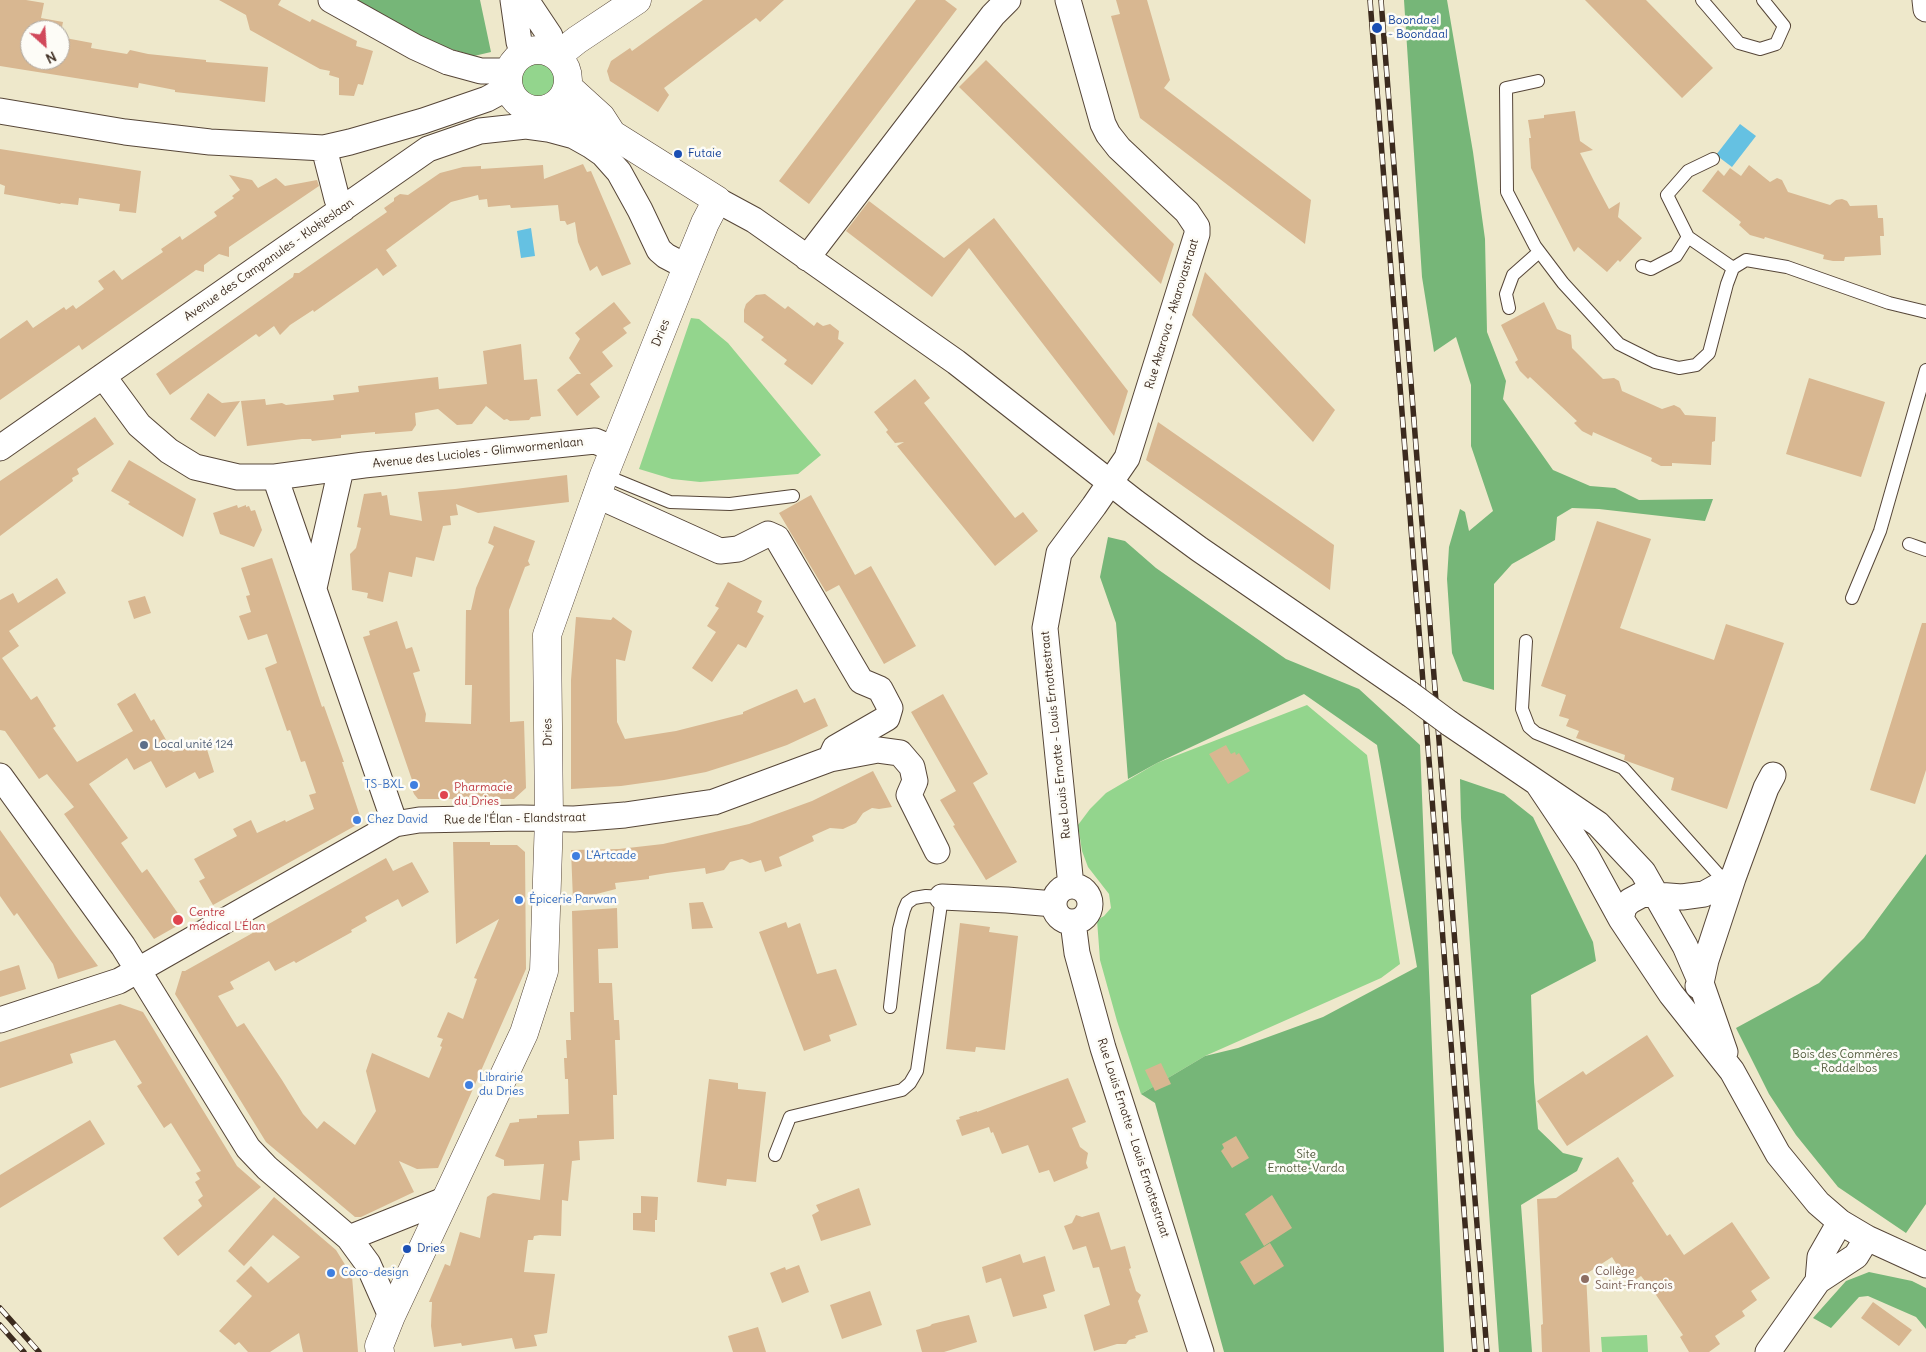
<!DOCTYPE html>
<meta charset="utf-8">
<style>
body{margin:0}
#map{position:relative;width:1926px;height:1352px;overflow:hidden;background:#eee8cb;font-family:Delius,sans-serif}
canvas{display:block}
.north{position:absolute;left:20px;top:20px;width:50px;height:50px;box-sizing:border-box;background:#fdfcf7;border:1px solid #afa8a0;border-radius:50%;rotate:154deg;font-size:14px;font-weight:700;line-height:20px;text-align:center;color:#3b2a1e}
.north::after{content:'';display:block;margin:auto;width:18px;height:22px;background:#d1495b;clip-path:polygon(50% 0,100% 100%,50% 72%,0 100%)}
</style>
<div id="map">
<canvas width="1926" height="1352"></canvas>
<div class="north">N</div>
</div>
<script>
const g = document.querySelector('canvas').getContext('2d');
g.lineJoin = 'round';
function paint(path, color) { g.fillStyle = color; g.fill(path, 'evenodd'); }
const shape = rows => new Path2D(rows.map(r => 'M' + r).join(''));
function strokePath(path, color, width, dash) { g.strokeStyle = color; g.lineWidth = width; g.lineCap = dash ? 'butt' : 'round'; g.setLineDash(dash || []); g.stroke(path); }
function drawText(font, color, halo, rows, align = 'center') {
  g.font = font + ' Delius,sans-serif'; g.lineWidth = 5; g.setLineDash([]); g.textBaseline = 'middle'; g.strokeStyle = halo; g.fillStyle = color; for (const [text, x, y, turn = 0] of rows) {
    g.save(); g.translate(x, y); g.rotate((+turn || 0) * Math.PI / 180); g.textAlign = isNaN(turn) ? turn : align; if (halo) g.strokeText(text, 0, 0); g.fillText(text, 0, 0); g.restore();
  }
}
paint(shape([
 '517 82a20 20 0 1 1 40 0a20 20 0 1 1-40 0Z',
 [691,318,699,319,728,343,821,455,798,474,700,482,672,479,639,469],
 [1307,705,1367,755,1400,964,1381,978,1205,1056,1141,1094,1117,1021,1100,960,1097,920,1104,916,1111,908,1109,894,1088,867,1082,851,1078,825,1090,809,1106,793,1157,763],
 [1647,1335,1648,1352,1602,1352,1601,1337]
]), '#93d58d');
paint(shape([
 [357,0,480,0,491,52,474,56,432,43],
 [1404,0,1447,0,1473,152,1485,239,1487,332,1506,381,1503,399,1553,470,1590,486,1615,488,1639,500,1713,499,1705,521,1599,509,1572,508,1557,517,1555,540,1512,564,1494,584,1494,690,1463,681,1452,653,1447,579,1449,547,1460,509,1465,512,1469,531,1493,511,1471,446,1471,385,1456,337,1434,352,1422,277],
 [1108,537,1125,541,1156,568,1286,659,1359,689,1420,745,1444,1352,1224,1352,1155,1103,1141,1094,1205,1056,1238,1048,1323,1017,1417,967,1377,745,1304,694,1157,763,1128,779,1116,623,1100,577],
 [1460,779,1504,794,1533,817,1593,942,1596,961,1531,995,1534,1082,1538,1129,1563,1153,1583,1158,1577,1171,1521,1205,1532,1352,1499,1352,1461,818],
 [1926,854,1926,1204,1906,1233,1838,1187,1796,1135,1769,1094,1736,1028,1819,983,1864,938],
 [1869,1272,1912,1281,1926,1288,1926,1329,1916,1317,1868,1296,1859,1297,1831,1328,1813,1318,1846,1281]
]), '#76b678');
paint(shape([
 [1740,124,1756,136,1732,167,1716,155],
 [531,228,535,256,521,258,517,231]
]), '#65c1e2');
paint(shape([
 [0,0,26,0,44,3,41,18,63,22,60,37,92,43,91,48,127,54,130,50,148,54,206,60,206,62,268,67,265,102,175,92,175,90,139,83,138,88,0,66],
 [30,30,60,30,60,60,30,60],
 [219,0,281,0,278,5,310,22,312,19,357,41,356,46,373,51,363,85,358,84,354,96,339,95,339,78,329,75,330,71,320,69,250,30,246,15],
 [703,0,784,0,760,22,756,18,664,88,669,95,658,112,610,81,607,71,611,61,630,48,632,51],
 [916,0,945,0,957,9,809,204,779,181],
 [1116,0,1147,0,1170,80,1164,88,1311,200,1305,244,1140,118,1111,16,1120,14],
 [1585,0,1646,0,1713,68,1682,98],
 [986,60,1174,244,1161,284,959,87],
 [1575,111,1580,141,1593,150,1580,153,1594,181,1609,209,1620,202,1618,217,1642,238,1620,262,1618,260,1607,272,1578,247,1574,252,1531,168,1529,138,1531,138,1528,120,1544,118,1544,115],
 [0,149,141,171,136,213,119,211,120,204,79,198,78,205,61,203,60,204,4,194,5,186,0,184],
 [583,164,587,172,591,171,631,264,602,276,597,266,590,271,578,242,575,222,567,225,565,221,560,221,558,205,511,208,510,205,488,207,487,199,479,200,478,195,451,202,386,250,397,266,383,276,377,268,314,312,313,310,290,325,280,335,274,326,259,337,256,334,170,395,156,374,293,277,294,273,299,273,387,212,384,208,394,201,394,198,400,194,408,195,440,173,463,167,481,166,481,169,543,165,544,179],
 [1749,165,1770,182,1777,178,1782,180,1788,192,1830,205,1836,200,1842,199,1847,201,1850,206,1877,205,1878,218,1883,218,1884,236,1880,236,1881,255,1845,257,1844,261,1833,261,1823,259,1824,255,1765,237,1764,239,1750,235,1739,225,1741,222,1702,191,1718,170,1724,176,1730,168,1741,176],
 [229,175,252,180,258,188,276,178,285,186,317,180,319,186,229,247,229,257,219,254,204,265,204,272,196,270,82,350,79,345,0,400,0,339,27,320,33,328,64,307,66,310,73,305,76,309,104,289,98,281,114,270,122,280,163,252,161,249,180,236,182,240,217,216,214,212,234,198,232,196,240,190],
 [869,201,944,258,994,218,1128,391,1114,436,969,248,932,297,846,231],
 [1205,272,1335,410,1313,442,1192,315],
 [765,294,785,309,788,306,814,326,817,322,823,326,830,324,839,331,838,339,844,343,812,385,784,364,787,360,761,340,764,337,744,322,744,310,746,304,756,295],
 [614,302,631,323,623,328,627,333,602,352,613,366,590,384,600,397,577,416,557,390,577,374,581,374,569,358,580,339,575,333],
 [1544,302,1557,329,1571,335,1572,348,1603,379,1614,378,1619,381,1622,391,1662,409,1674,405,1680,408,1685,415,1716,417,1715,441,1712,442,1711,465,1672,463,1672,466,1661,466,1651,461,1652,458,1593,432,1592,436,1582,431,1574,423,1577,421,1530,377,1528,379,1520,371,1515,362,1518,360,1501,325],
 [521,344,524,380,537,379,541,416,531,417,529,420,510,421,507,419,504,420,486,406,472,424,457,425,438,409,415,413,416,425,412,431,375,434,375,432,341,435,341,438,312,441,311,439,302,439,247,446,241,401,265,399,266,405,282,403,286,405,334,400,333,395,359,392,358,386,438,377,439,389,487,384,483,351],
 [1809,378,1885,402,1861,477,1786,454],
 [915,379,930,398,924,403,1015,518,1023,512,1038,531,995,566,897,446,904,442,895,443,886,432,888,430,874,412],
 [208,393,222,403,240,401,215,437,190,419],
 [95,417,114,444,77,469,79,474,72,478,73,481,0,536,0,481],
 [1158,422,1334,545,1330,590,1146,460],
 [129,460,196,499,183,537,128,504,130,502,111,491],
 [567,475,569,502,478,513,456,504,458,515,450,516,451,525,443,526,434,561,416,557,412,577,389,572,383,602,367,598,368,593,352,590,350,554,356,548,361,528,357,527,364,494,381,492,382,496,387,495,390,515,422,521,418,492,455,489],
 [811,495,855,575,871,566,916,646,884,664,839,585,826,592,779,513],
 [237,505,238,508,246,505,246,507,249,506,251,511,255,510,262,530,254,547,220,534,213,513],
 [1597,521,1651,539,1620,628,1714,660,1726,624,1784,643,1727,809,1671,790,1674,778,1624,760,1625,755,1576,738,1579,731,1566,726,1569,719,1559,716,1566,695,1541,686],
 [494,526,535,541,528,561,530,565,525,567,509,610,510,722,524,721,526,788,514,799,418,799,414,794,409,781,412,780,363,637,370,635,369,631,397,621,406,649,412,647,420,671,413,673,426,714,425,722,471,724,472,685,465,685,466,610,471,610,476,588,494,546,488,543],
 [272,558,322,707,324,706,344,762,342,762,362,822,213,905,199,881,205,878,194,859,237,836,233,829,251,820,257,833,285,820,286,822,314,809,309,795,316,793,305,761,301,762,290,730,287,731,265,668,277,663,267,634,248,640,239,616,251,612,246,596,250,595,241,568],
 [57,578,66,593,9,631,19,646,2,658,31,700,37,696,56,726,53,728,77,762,133,731,117,704,135,693,151,721,154,719,173,752,205,743,214,772,199,779,195,772,166,788,151,761,134,770,127,758,89,784,128,838,121,843,142,873,147,869,184,922,154,939,64,814,74,807,47,774,39,779,5,731,0,730,0,600,13,593,18,603],
 [728,582,762,601,757,612,764,616,746,648,738,644,712,682,692,668,716,632,707,626,719,608,715,606],
 [145,596,151,613,134,619,128,601],
 [576,617,611,620,613,617,632,631,625,661,616,659,617,722,625,739,676,731,743,714,743,712,797,689,804,703,815,698,828,726,787,745,747,759,706,772,664,780,621,786,571,789,571,680],
 [1922,623,1926,623,1926,770,1915,804,1870,790],
 [943,694,988,774,973,783,1017,862,986,880,953,826,955,825,940,800,956,791,911,712],
 [1226,745,1231,754,1235,752,1236,755,1239,753,1250,771,1228,784,1209,754],
 [873,771,892,807,879,809,872,808,863,813,856,823,843,829,830,828,812,836,814,841,779,857,782,866,765,872,761,860,750,863,742,859,730,862,724,870,706,874,705,868,667,873,649,876,649,879,615,883,616,889,573,900,571,850,619,849,663,844,749,824,812,801],
 [0,830,75,935,98,966,58,979,53,964,17,913,14,916,0,896],
 [453,842,490,842,490,845,517,845,525,852,526,969,438,1168,417,1169,399,1161,414,1192,361,1217,355,1217,266,1142,175,994,182,971,185,971,386,858,393,871,412,862,429,892,402,907,398,899,365,917,367,921,351,930,352,932,296,963,294,961,275,971,269,961,230,982,234,989,218,996,237,1027,244,1023,282,1080,303,1114,317,1129,324,1121,355,1145,376,1111,366,1071,372,1053,429,1078,442,1047,440,1046,443,1039,437,1037,448,1012,463,1019,477,979,474,978,499,919,456,944],
 [703,902,713,928,692,929,689,903],
 [617,908,618,948,598,949,599,983,612,983,614,1020,619,1020,620,1040,615,1040,617,1095,613,1095,614,1139,579,1141,580,1160,572,1161,568,1201,562,1200,561,1236,540,1235,534,1236,533,1240,528,1240,524,1272,555,1274,547,1333,534,1335,537,1346,515,1349,512,1338,462,1346,461,1343,434,1347,431,1326,432,1302,429,1302,445,1264,450,1266,460,1232,480,1238,487,1197,493,1193,540,1200,544,1164,504,1166,504,1160,495,1156,510,1123,519,1122,519,1119,537,1118,537,1115,569,1114,568,1079,565,1079,564,1058,567,1058,566,1040,571,1040,570,1012,574,1012,572,911],
 [786,922,788,928,800,923,817,974,836,969,857,1025,829,1035,831,1041,804,1051,759,932],
 [960,923,990,927,989,932,1018,936,1005,1050,976,1047,975,1052,946,1049],
 [19,965,26,989,0,997,0,971],
 [120,1004,143,1012,237,1166,261,1187,178,1256,163,1238,202,1206,198,1200,203,1196,195,1182,200,1179,196,1173,201,1171,171,1123,164,1128,137,1086,142,1083,115,1040,70,1054,73,1063,0,1088,0,1042],
 [1647,1035,1674,1076,1567,1146,1537,1101,1583,1071,1586,1075],
 [1161,1063,1171,1084,1155,1091,1145,1070],
 [1068,1078,1086,1122,1072,1128,1080,1147,1088,1153,1086,1163,1088,1168,1054,1182,1049,1170,1039,1173,1028,1145,1002,1154,993,1132,991,1133,989,1127,962,1136,956,1120,960,1119,959,1117,977,1111,977,1112],
 [709,1079,738,1083,738,1089,766,1092,756,1182,727,1179,726,1186,697,1182],
 [90,1120,105,1144,0,1208,0,1175],
 [1236,1136,1249,1158,1232,1168,1221,1151,1224,1148,1222,1144],
 [1618,1157,1634,1181,1632,1183,1667,1236,1670,1234,1684,1255,1732,1222,1770,1278,1751,1291,1757,1300,1742,1311,1745,1316,1715,1336,1720,1344,1709,1352,1689,1352,1680,1337,1683,1335,1646,1280,1645,1281,1641,1276,1629,1284,1612,1257,1586,1274,1590,1352,1542,1352,1541,1325,1543,1324,1537,1199,1556,1198],
 [859,1188,871,1225,821,1241,812,1215,819,1211,816,1205],
 [1272,1195,1292,1228,1264,1246,1245,1214],
 [641,1196,658,1197,657,1220,655,1220,655,1232,633,1230,633,1213,641,1213],
 [274,1197,336,1250,352,1276,358,1352,303,1352,299,1333,270,1352,248,1352,239,1342,235,1345,219,1331,252,1296,236,1281,251,1266,268,1283,300,1257,273,1235,244,1266,228,1251],
 [1099,1212,1111,1250,1125,1246,1131,1268,1129,1269,1136,1291,1141,1295,1138,1301,1148,1332,1135,1336,1136,1338,1129,1340,1126,1344,1117,1344,1094,1351,1084,1315,1110,1305,1099,1267,1093,1268,1086,1246,1073,1250,1064,1226,1072,1223,1076,1215,1082,1217],
 [1270,1243,1284,1266,1254,1285,1240,1262],
 [1020,1254,1023,1263,1045,1256,1055,1291,1043,1295,1047,1308,1013,1317,1001,1278,986,1283,982,1267],
 [799,1265,809,1292,782,1303,770,1273,785,1267,786,1270],
 [870,1291,882,1325,842,1339,830,1305],
 [1873,1302,1912,1330,1899,1346,1861,1318],
 [969,1315,977,1342,944,1352,922,1352,916,1330,930,1326,932,1324],
 [758,1327,766,1352,733,1352,728,1336]
]), '#d8b791');
const service = shape([
 [1702,0,1739,43,1760,49,1776,44,1784,26,1763,0],
 [1538,81,1506,88,1507,192,1535,246,1563,283,1619,344,1655,362,1679,368,1696,365,1709,353,1727,284,1733,268,1746,260,1787,267,1889,303,1926,312],
 [1713,159,1688,171,1667,195,1688,237,1733,268],
 [1642,266,1651,269,1676,256,1688,237],
 [1509,308,1506,294,1513,275,1539,252],
 [604,475,670,502,730,504,793,496],
 [1909,544,1926,550],
 [1852,598,1880,531,1926,370],
 [1526,641,1522,709,1529,727,1536,733,1623,768,1726,883],
 [775,1155,790,1117,902,1090,910,1083,917,1071,942,897,926,896,914,898,907,903,904,910,899,929,890,1007]
]);
const minor = shape([
 [331,0,415,47,448,62,481,71,509,71],
 [513,0,519,42,523,54],
 [526,0,550,36,549,52],
 [1068,0,1103,124,1108,134,1119,148,1187,212,1197,227,1197,234,1127,458,1094,506,1059,553,1045,628,1071,886],
 [1925,0,1926,9],
 [0,111,125,132,210,142,324,148,350,142,423,121,487,99,509,87],
 [324,148,337,199,343,209],
 [717,200,754,220,956,362,1135,502,1199,549,1410,694],
 [807,258,993,15,1008,0],
 [103,376,139,425,169,451,195,467,238,477,275,477,364,465,595,441,614,449],
 [0,448,428,149,480,131,526,126,548,129,574,136,590,145,603,154,619,172,640,210,659,250,666,256,687,267],
 [275,477,395,824],
 [596,495,720,551,738,549,768,534,777,538,861,681,880,689,890,708,887,718,835,748,831,757],
 [314,588,341,469],
 [1449,723,1598,824,1643,872,1685,946,1701,983,1725,1052],
 [0,776,123,946,248,1148,267,1168,349,1238,368,1264,391,1316],
 [1538,784,1587,857,1621,919,1671,994,1732,1071,1778,1154,1818,1203,1840,1222,1867,1238,1926,1265],
 '1054 904a18 18 0 1 1 36 0a18 18 0 1 1-36 0Z',
 [942,897,1007,900,1054,904],
 [1621,919,1624,907,1630,901,1643,894,1682,897,1704,894,1733,878],
 [1073,922,1077,953,1103,1048,1201,1352],
 [1698,986,1701,983,1706,960,1733,878,1766,788,1773,775],
 [0,1020,119,981,395,824,419,820,521,818,574,819,625,815,714,802,830,759,878,750,900,753,912,767,915,781,909,795,937,851],
 [349,1238,444,1200],
 [1818,1281,1820,1257,1840,1222],
 [1768,1352,1818,1281,1856,1256,1867,1238]
]);
const tertiary = shape([
 '508 80a30 30 0 1 1 60 0a30 30 0 1 1-60 0Z',
 [557,56,577,40,637,0],
 [568,87,601,117,612,134],
 [380,1352,379,1346,391,1316,524,1033,544,971,549,818,547,635,604,475,687,267,705,223,717,200,612,134,592,130,551,107]
]);
strokePath(service, '#564638', 14);
strokePath(minor, '#564638', 27);
strokePath(tertiary, '#564638', 29);
strokePath(service, '#fff', 12);
strokePath(minor, '#fff', 25);
strokePath(tertiary, '#fff', 28);
const rail = shape([
 [1370,0,1475,1352],
 [1381,0,1487,1352],
 [0,1308,39,1352],
 [0,1325,24,1352]
]);
strokePath(rail, '#3b2a1e', 5.5);
strokePath(rail, '#fdfcf7', 4, [11]);
const minorBridge = shape([
 [1410,694,1449,723]
]);
strokePath(minorBridge, '#564638', 27, []);
strokePath(minorBridge, '#fff', 25);
for (const [x, y, r, color] of [
 [1377,28,6,"#1a4fb4"],
 [678,154,5,"#1a4fb4"],
 [144,745,5,"#5c6f8a"],
 [414,785,5,"#3f7fe0"],
 [444,795,5,"#e0444e"],
 [357,820,5,"#3f7fe0"],
 [576,856,5,"#3f7fe0"],
 [519,900,5,"#3f7fe0"],
 [178,920,6,"#e0444e"],
 [469,1085,5,"#3f7fe0"],
 [407,1249,5,"#1a4fb4"],
 [331,1273,5,"#3f7fe0"],
 [1585,1279,5,"#8d6e63"]
]) { const dot = new Path2D(); dot.arc(x, y, r, 0, 2 * Math.PI); g.fillStyle = color; g.fill(dot); strokePath(dot, '#fdfcf7', 2); }
drawText('12px', '#164399', '#fdfcf7', [
 ["Boondael",1388,21],
 ["- Boondaal",1388,35],
 ["Futaie",688,154],
 ["Dries",417,1249]
], 'left');
drawText('12px', '#3b2a1e', '#fdfcf7', [
 ["Avenue des Campanules - Klokjeslaan",269,260,-35],
 ["Rue Akarova - Akarovastraat",1172,314,-73],
 ["Dries",661,333,-68],
 ["Avenue des Lucioles - Glimwormenlaan",478,453,-6],
 ["Dries",548,732,-91],
 ["Rue Louis Ernotte - Louis Ernottestraat",1056,735,-96],
 ["Rue de l'Élan - Elandstraat",515,819,-1],
 ["Rue Louis Ernotte - Louis Ernottestraat",1133,1138,72]
]);
drawText('12px', '#4e5e75', '#fdfcf7', [
 ["Local unité 124",154,745]
], 'left');
drawText('12px', '#366cbe', '#fdfcf7', [
 ["TS-BXL",404,785,"right"],
 ["Chez David",367,820],
 ["L'Artcade",586,856],
 ["Épicerie Parwan",529,900],
 ["Librairie",479,1078],
 ["du Dries",479,1092],
 ["Coco-design",341,1273]
], 'left');
drawText('12px', '#be3a42', '#fdfcf7', [
 ["Pharmacie",454,788],
 ["du Dries",454,802],
 ["Centre",189,913],
 ["médical L'Élan",189,927]
], 'left');
drawText('12px', '#555d3f', '#fdfcf7', [
 ["Bois des Commères",1845,1055],
 ["- Roddelbos",1845,1069],
 ["Site",1306,1155],
 ["Ernotte-Varda",1306,1169]
]);
drawText('12px', '#785e54', '#fdfcf7', [
 ["Collège",1595,1272],
 ["Saint-François",1595,1286]
], 'left');
</script>
